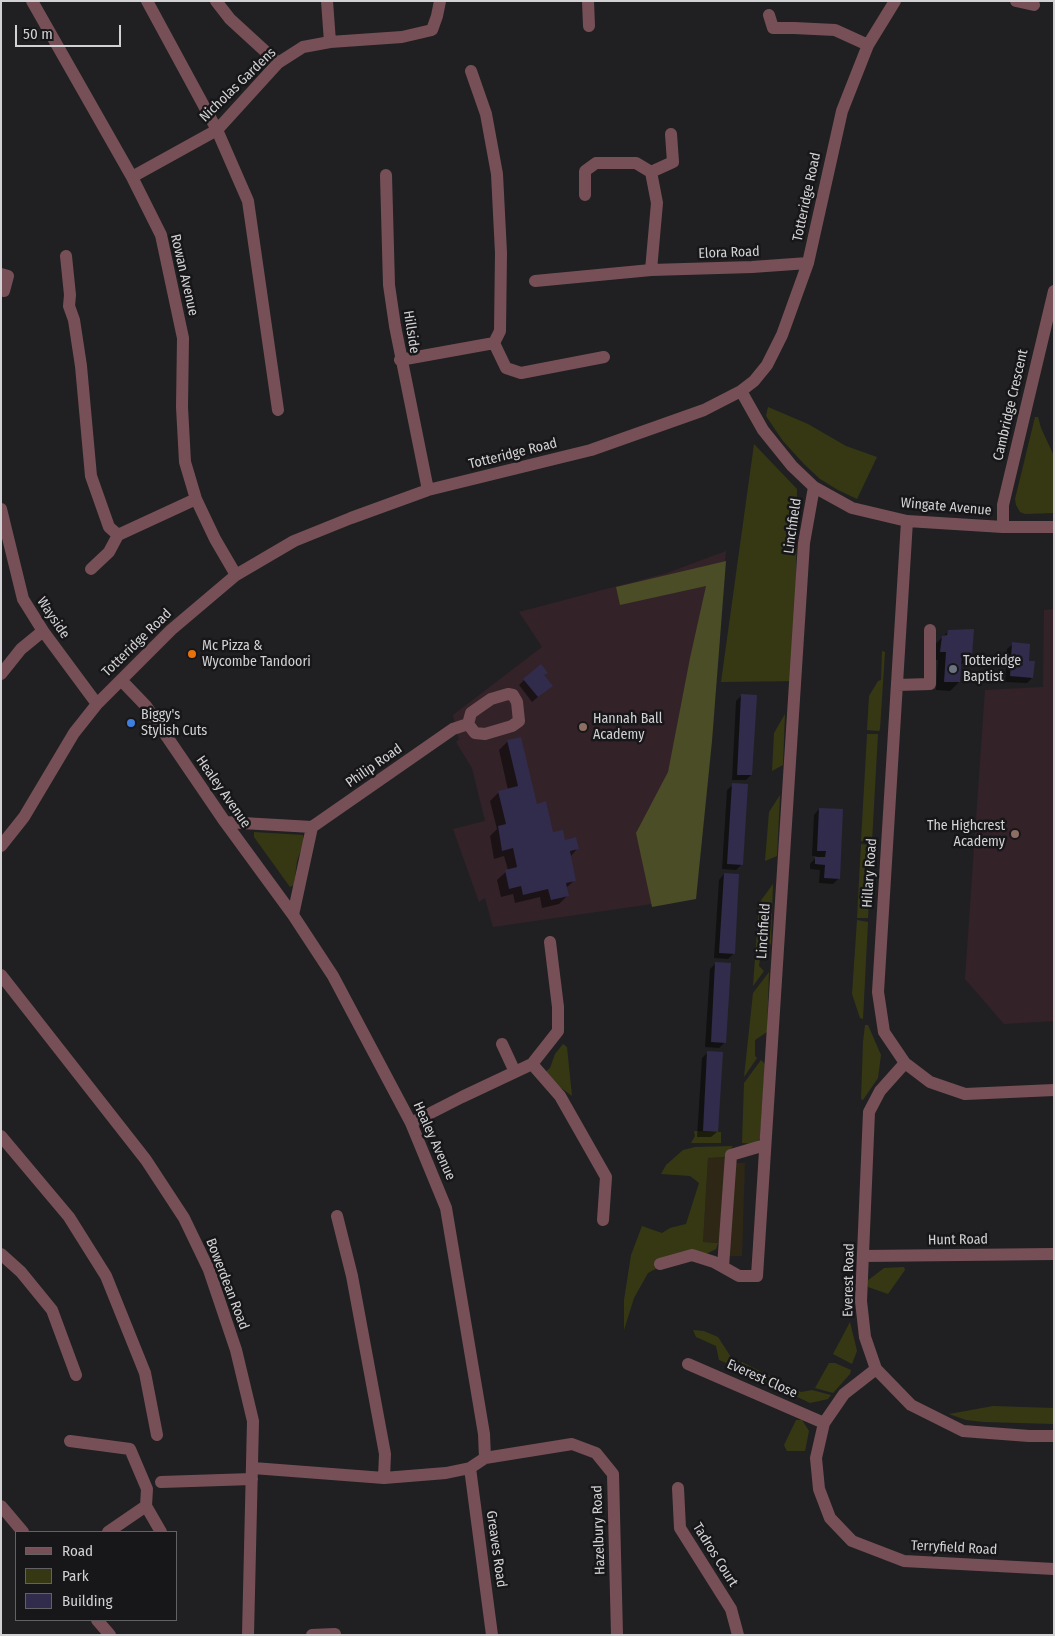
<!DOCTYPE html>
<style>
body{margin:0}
#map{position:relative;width:1055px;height:1636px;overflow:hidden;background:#202023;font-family:"Fira Sans Condensed",sans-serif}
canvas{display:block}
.frame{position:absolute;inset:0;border:2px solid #d2d2d4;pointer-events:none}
.legend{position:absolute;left:15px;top:1531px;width:162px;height:90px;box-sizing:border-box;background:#17171a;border:1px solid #626264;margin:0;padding:6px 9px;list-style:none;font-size:15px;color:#d2d2d4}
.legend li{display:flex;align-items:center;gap:10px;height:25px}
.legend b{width:25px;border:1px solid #626264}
.scale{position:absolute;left:15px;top:25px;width:106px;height:22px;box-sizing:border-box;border:2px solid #d2d2d4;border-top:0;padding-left:6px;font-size:15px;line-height:18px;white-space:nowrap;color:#d2d2d4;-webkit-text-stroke:4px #17171a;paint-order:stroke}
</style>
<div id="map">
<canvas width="1055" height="1636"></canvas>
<div class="frame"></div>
<ul class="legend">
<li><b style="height:6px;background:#775057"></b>Road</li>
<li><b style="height:14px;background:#363814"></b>Park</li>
<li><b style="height:14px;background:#312b4c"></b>Building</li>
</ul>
<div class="scale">50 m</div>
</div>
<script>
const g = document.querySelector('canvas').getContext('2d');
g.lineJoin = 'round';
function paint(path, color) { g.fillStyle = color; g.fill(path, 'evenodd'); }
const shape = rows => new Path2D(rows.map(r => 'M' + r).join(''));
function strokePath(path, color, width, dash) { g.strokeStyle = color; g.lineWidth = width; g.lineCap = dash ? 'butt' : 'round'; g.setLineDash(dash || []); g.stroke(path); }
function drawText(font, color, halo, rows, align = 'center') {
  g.font = font + ' "Fira Sans Condensed",sans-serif'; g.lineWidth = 5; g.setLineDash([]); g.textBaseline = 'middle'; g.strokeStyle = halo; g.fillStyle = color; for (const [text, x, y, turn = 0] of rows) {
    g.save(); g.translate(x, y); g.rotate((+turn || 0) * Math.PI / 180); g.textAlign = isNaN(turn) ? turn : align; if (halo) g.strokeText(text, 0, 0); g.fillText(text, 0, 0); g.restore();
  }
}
paint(shape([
 [724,1157,735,1163,745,1163,742,1256,727,1256,718,1243,703,1242,708,1158]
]), '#2e2716');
paint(shape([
 [726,551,693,898,493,927,485,898,479,902,453,829,485,821,472,768,456,742,459,739,453,715,542,647,519,612,667,573],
 [1054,609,1054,1021,1004,1024,965,979,985,690,1043,687,1044,610]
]), '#342229');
paint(shape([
 [768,407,808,424,846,446,877,457,857,499,838,490,820,479,804,464,783,441,766,416],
 [1035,417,1038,417,1041,428,1054,456,1054,513,1025,514,1020,512,1016,505,1015,499],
 [754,444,797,489,795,681,721,682],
 [882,651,885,652,880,729,879,731,867,730,869,696,878,681,881,680],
 [785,714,783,765,772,771,774,733],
 [867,734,878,734,872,842,861,841],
 [780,795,777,856,765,861,769,812],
 [254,832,303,835,304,842,297,861,294,885,290,887,254,837],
 [861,844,870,845,872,847,868,918,857,918],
 [773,884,771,944,761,951,759,966,764,971,753,986,759,903],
 [857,920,868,922,863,1019,860,1018,852,994],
 [769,972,767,1032,755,1040,755,1056,757,1058,744,1077,753,993],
 [865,1025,868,1025,881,1055,878,1078,863,1100,861,1099,863,1042],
 [563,1044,567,1047,572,1096,543,1074,550,1068,555,1054],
 [761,1060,765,1064,760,1138,756,1144,742,1143,744,1083],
 [694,1131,721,1132,721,1143,691,1143,695,1136],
 [733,1146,724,1157,708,1158,703,1242,718,1243,716,1249,706,1254,674,1259,648,1273,634,1298,624,1330,624,1300,631,1255,642,1226,662,1233,670,1228,686,1224,699,1183,690,1176,661,1174,666,1165,683,1150,695,1147],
 [904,1267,905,1270,888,1294,868,1287,867,1281,884,1268],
 [850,1322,857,1351,852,1364,833,1354],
 [693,1330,704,1331,718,1337,731,1357,739,1361,736,1367,719,1360,716,1346,696,1337],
 [742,1362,801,1392,812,1390,831,1395,828,1399,810,1403,739,1369],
 [829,1363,835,1363,851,1370,850,1374,833,1393,815,1388],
 [993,1406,1054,1408,1054,1424,984,1422,966,1420,949,1414],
 [796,1420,802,1420,809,1431,805,1451,787,1451,784,1445]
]), '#363814');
paint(shape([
 [726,561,712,741,696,899,652,907,636,833,668,772,690,658,706,586,620,605,616,587]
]), '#4a4d26');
paint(shape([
 [949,631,971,655,962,664,960,664,959,682,950,691,936,690,938,660,932,660,933,646],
 [1013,644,1032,678,1027,683,1005,682,1007,649],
 [543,676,545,691,532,702,519,685,524,680],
 [742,695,751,775,746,780,732,780,736,701],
 [508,741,536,805,552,833,577,849,570,857,575,880,566,888,568,895,559,904,542,908,540,897,515,903,513,894,501,897,497,880,508,870,504,856,494,859,490,836,497,829,490,801,499,792,508,790,499,750],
 [733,785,742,864,736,870,722,869,727,790],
 [819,809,839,878,833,884,819,883,820,870,810,869,810,864,817,856,812,856,814,815],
 [724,874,734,953,728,959,714,958,719,880],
 [716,963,725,1042,719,1048,705,1047,710,969],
 [708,1052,717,1132,711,1137,697,1137,702,1058]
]), '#0007');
paint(shape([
 [974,629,972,656,962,655,960,682,944,682,946,652,940,652,942,636,947,635,948,630],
 [1012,642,1030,644,1029,661,1035,661,1033,678,1010,676],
 [541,664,548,673,544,675,553,686,538,697,523,679],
 [741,694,757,695,752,775,737,775],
 [521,737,537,804,546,801,553,832,563,830,565,840,576,837,579,849,570,851,576,881,566,883,569,896,551,900,548,889,523,895,521,886,509,889,505,870,517,867,513,848,502,851,498,826,506,824,498,791,518,786,507,740],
 [732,783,748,784,743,865,727,864],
 [819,808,843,809,840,879,824,878,825,865,815,864,815,857,825,857,826,851,817,851],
 [724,873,739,874,735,954,719,953],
 [715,962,731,963,726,1043,711,1042],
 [707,1051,723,1052,718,1132,703,1131]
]), '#312b4c');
strokePath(shape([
 [32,1,132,177,161,235,183,338,182,407,185,462,196,499,215,539,236,575],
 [147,1,217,130,248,201,278,410],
 [216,1,230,19,278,63],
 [327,1,330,42],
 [588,1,589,26],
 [1016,1,1034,5],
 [769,15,773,28],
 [773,28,794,28,835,30,868,45],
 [471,71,486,114,497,174,501,253,500,331,494,343],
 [651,172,673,162,671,134],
 [386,175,389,285,395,326,428,490],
 [132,177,217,130,278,63,303,47,330,42,402,37,432,30,437,16,440,1],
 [585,195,585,171,596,163,636,163,651,172,657,203,651,270],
 [66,256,70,295,69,306,74,320,81,366,91,476,109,527,118,535,196,499],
 [1,274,8,276,4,291],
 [535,281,651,270,752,267,808,263],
 [400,360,494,343,506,368,521,373,604,357],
 [741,391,763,430,792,466,814,487,852,508,907,521,1003,527,1054,527],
 [1,509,23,599,43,631,97,704],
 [907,521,878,992,884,1032,905,1063,930,1082,965,1094,1054,1090],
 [1003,527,1003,505,1054,291],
 [91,569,109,552,118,535],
 [1,674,21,649,43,631],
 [121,680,146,706,225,822,293,915,333,976,411,1123,446,1208,484,1434,485,1458,470,1468,446,1473,384,1478,253,1468],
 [897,685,930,684,930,630],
 [225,822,312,827],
 [1,846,24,817,74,733,97,704,171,630,236,575,294,541,351,518,428,490,591,450,704,410,741,391,754,381,767,365,782,335,808,263,842,111,868,45,895,1],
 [293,915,312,827,453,729,468,724,475,733,485,734,512,726,519,721,517,702,513,695,508,694,491,699,478,708,471,713,468,724],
 [1,975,146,1160,184,1218,209,1270,236,1350,253,1421,248,1635],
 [502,1044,515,1072],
 [905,1063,880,1091,869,1112,861,1301,865,1337,876,1369,911,1405,963,1431,1029,1436,1054,1436],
 [532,1064,560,1096,606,1177,603,1220],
 [411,1123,462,1097,532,1064,558,1031,558,1007,550,942],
 [1,1136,69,1217,106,1276,145,1373,157,1435],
 [337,1216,352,1276,385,1454,384,1478],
 [1,1254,21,1272,52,1310,76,1375],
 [863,1256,1054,1254],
 [660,1264,692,1255,714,1262,739,1276,757,1276,804,543,814,487],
 [723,1267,731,1155,765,1145],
 [688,1364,824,1423],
 [876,1369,844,1394,824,1423,816,1458,819,1489,830,1518,852,1541,904,1561,1054,1569],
 [70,1441,130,1449,147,1489,146,1506,108,1532],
 [485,1458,572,1444,596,1453,613,1474,617,1635],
 [470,1468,492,1635],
 [161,1482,252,1479],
 [678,1488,680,1528,731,1609,738,1635],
 [1,1506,23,1532],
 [146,1506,161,1532],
 [97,1620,110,1635],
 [312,1635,335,1634]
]), '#775057', 12);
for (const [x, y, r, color] of [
 [192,654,5,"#e8710a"],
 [953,669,5,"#6b7280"],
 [131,723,5,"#3f7fe0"],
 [583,727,5,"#8d6e63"],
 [1015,834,5,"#8d6e63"]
]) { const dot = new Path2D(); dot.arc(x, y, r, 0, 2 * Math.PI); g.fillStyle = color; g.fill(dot); strokePath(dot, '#17171a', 2); }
drawText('14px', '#d2d2d4', '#17171a', [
 ["Nicholas Gardens",238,85,-44],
 ["Totteridge Road",807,197,-78],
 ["Elora Road",729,253,-2],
 ["Rowan Avenue",184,275,77],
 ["Hillside",411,332,81],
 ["Cambridge Crescent",1011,405,-77],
 ["Totteridge Road",513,454,-14],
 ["Wingate Avenue",946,507,5],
 ["Linchfield",793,526,-82],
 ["Wayside",53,618,56],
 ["Totteridge Road",137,643,-44],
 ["Philip Road",374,766,-35],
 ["Healey Avenue",223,792,55],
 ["Hillary Road",870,873,-86],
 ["Linchfield",764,931,-86],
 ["Healey Avenue",434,1141,66],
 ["Hunt Road",958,1240,-1],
 ["Everest Road",849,1280,-89],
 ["Bowerdean Road",227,1284,69],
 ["Everest Close",762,1379,24],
 ["Hazelbury Road",599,1530,-92],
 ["Terryfield Road",954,1548,3],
 ["Greaves Road",496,1549,82],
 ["Tadros Court",715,1555,58]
]);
drawText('14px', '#d2d2d4', '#17171a', [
 ["Mc Pizza &",202,646],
 ["Wycombe Tandoori",202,662],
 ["Totteridge",963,661],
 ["Baptist",963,677],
 ["Biggy's",141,715],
 ["Stylish Cuts",141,731],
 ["Hannah Ball",593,719],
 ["Academy",593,735],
 ["The Highcrest",1005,826,"right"],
 ["Academy",1005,842,"right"]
], 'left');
</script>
